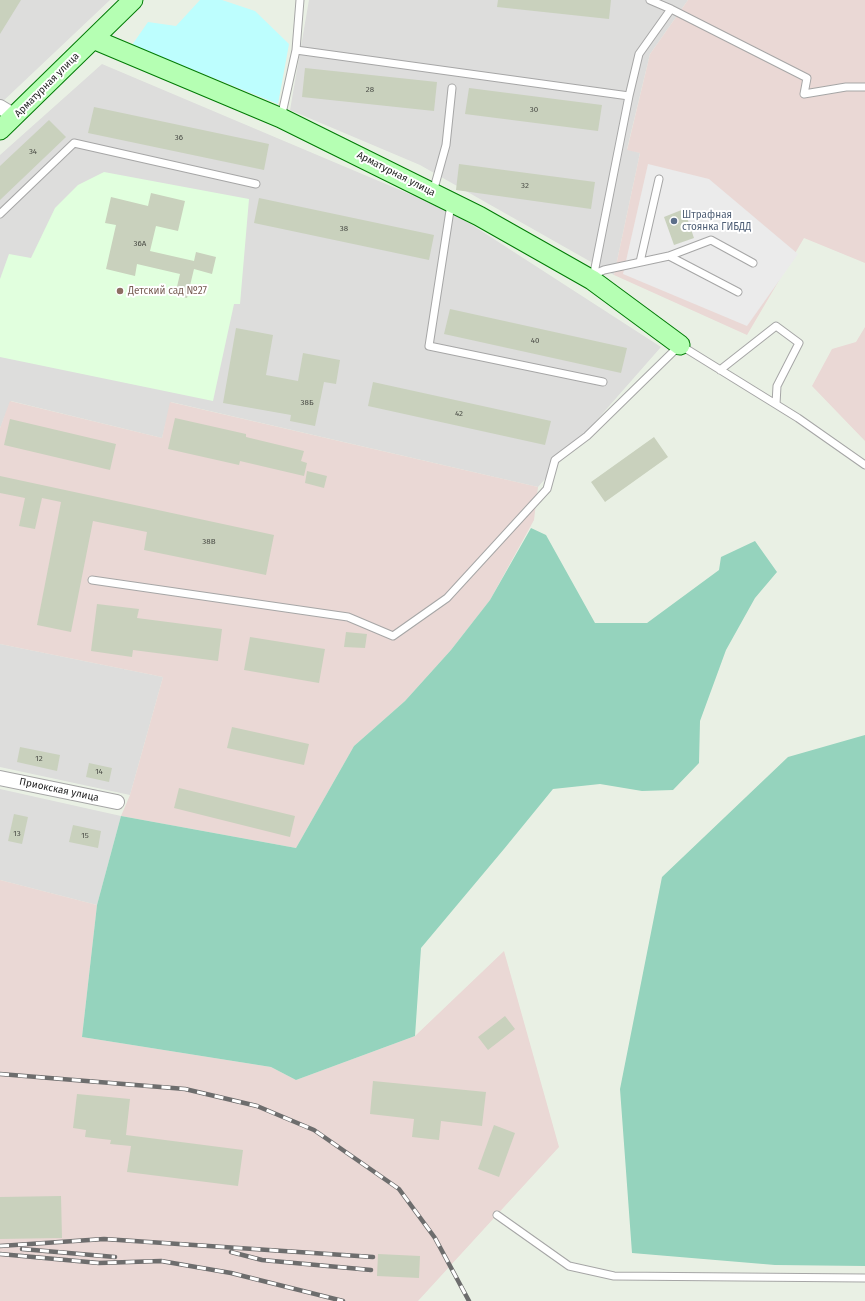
<!DOCTYPE html>
<meta charset="utf-8">
<style>
body{margin:0}
canvas{display:block;background:#e9f0e4}
</style>
<canvas width="865" height="1301"></canvas>
<script>
const g = document.querySelector('canvas').getContext('2d');
g.lineJoin = 'round';
function paint(path, color) { g.fillStyle = color; g.fill(path, 'evenodd'); }
const shape = rows => new Path2D(rows.map(r => 'M' + r).join(''));
function strokePath(path, color, width, dash) { g.strokeStyle = color; g.lineWidth = width; g.lineCap = dash ? 'butt' : 'round'; g.setLineDash(dash || []); g.stroke(path); }
function drawText(font, color, halo, rows, align = 'center') {
  g.font = font + ' "Fira Sans",sans-serif'; g.lineWidth = 4; g.setLineDash([]); g.textBaseline = 'middle'; g.strokeStyle = halo; g.fillStyle = color; for (const [text, x, y, turn = 0] of rows) {
    g.save(); g.translate(x, y); g.rotate((+turn || 0) * Math.PI / 180); g.textAlign = isNaN(turn) ? turn : align; if (halo) g.strokeText(text, 0, 0); g.fillText(text, 0, 0); g.restore();
  }
}
paint(shape([
 [0,0,110,0,0,104],
 [309,0,688,0,650,54,627,149,640,153,614,275,420,165,290,110],
 [102,64,452,212,661,347,538,487,171,402,162,438,11,401,0,428,0,155],
 [0,644,163,677,130,795,0,767],
 [0,789,121,816,97,905,0,880]
]), '#dddddc');
paint(shape([
 [688,0,865,0,865,263,804,238,747,335,614,275,640,153,627,150,650,54],
 [865,327,865,441,812,386,832,349,856,342],
 [10,401,162,438,170,402,538,487,534,520,490,600,451,650,405,701,354,746,296,848,121,816,130,795,163,677,0,644,0,428],
 [0,880,97,905,82,1037,271,1067,296,1080,415,1036,504,951,559,1147,418,1301,0,1301]
]), '#ead8d5');
paint(shape([
 [104,172,249,199,240,304,234,304,213,401,0,357,0,279,9,254,31,258,55,208,78,185]
]), '#e1ffde');
paint(shape([
 [531,528,546,535,595,623,647,623,719,570,721,557,755,541,777,572,755,598,726,650,700,721,699,763,673,790,642,791,600,784,553,789,504,849,421,948,415,1036,296,1080,271,1067,82,1037,97,905,121,816,296,848,354,746,405,701,451,650,490,600],
 [865,735,865,1266,775,1265,632,1253,620,1089,662,877,788,757]
]), '#95d3bd');
paint(shape([
 [200,0,222,0,255,11,289,44,278,104,132,45,148,22,176,26]
]), '#bdfefe');
paint(shape([
 [648,164,709,179,798,254,747,326,623,274]
]), '#ebebeb');
paint(shape([
 [0,0,21,0,0,34],
 [498,0,611,0,609,19,497,7],
 [305,68,437,82,434,111,302,97],
 [469,88,602,105,598,131,465,114],
 [94,107,269,144,264,170,88,133],
 [49,120,66,137,0,200,0,166],
 [459,164,595,182,591,209,456,190],
 [151,193,185,201,178,231,156,226,150,251,194,261,196,252,216,257,212,274,194,269,187,298,175,295,180,274,137,264,135,276,106,269,116,225,105,223,111,197,148,206],
 [259,198,434,235,429,260,254,223],
 [684,209,694,238,674,245,664,217],
 [450,309,627,348,621,373,444,334],
 [236,328,273,335,266,375,298,381,303,353,340,360,336,384,324,382,315,426,290,421,291,415,223,403],
 [373,382,551,421,545,445,368,406],
 [175,418,246,434,246,437,304,451,301,461,307,463,304,476,240,461,239,465,168,449],
 [10,419,116,444,110,470,4,445],
 [654,437,668,457,605,502,591,482],
 [307,471,327,476,324,488,305,483],
 [0,476,274,535,266,575,144,550,147,532,93,521,71,632,37,625,61,502,42,498,35,529,19,526,25,498,0,493],
 [97,604,139,609,137,618,222,629,218,661,133,650,132,657,91,651],
 [346,632,367,634,365,648,344,647],
 [250,637,325,649,319,683,244,670],
 [232,727,309,744,304,765,227,748],
 [20,747,60,755,57,771,17,762],
 [89,763,112,768,109,782,86,777],
 [179,788,295,816,290,837,174,808],
 [14,814,28,817,22,844,8,841],
 [73,825,101,831,98,848,69,842],
 [505,1016,515,1029,488,1050,478,1037],
 [373,1081,486,1092,482,1126,441,1121,439,1140,412,1137,414,1119,370,1114],
 [77,1094,130,1099,126,1135,243,1150,238,1186,127,1172,131,1146,110,1144,111,1140,85,1137,86,1130,73,1128],
 [494,1125,515,1133,499,1177,478,1169],
 [61,1196,62,1238,0,1239,0,1197],
 [378,1254,420,1256,419,1278,377,1276]
]), '#c9d1bd');
const lane = shape([
 [671,9,807,78,804,94,846,87,865,87],
 [296,50,300,0],
 [281,118,296,50,629,96,639,54,671,9,650,0],
 [433,192,446,145,452,88],
 [451,204,429,346,603,382],
 [0,214,74,143,256,184],
 [669,256,711,240,753,263],
 [640,262,659,179],
 [593,278,629,96],
 [594,278,597,273,604,270,669,256,738,292],
 [720,370,776,326,799,343,777,386,776,404],
 [92,580,348,617,393,636,447,598,547,489,555,460,587,436,680,345,798,418,865,465],
 [497,1215,569,1266,614,1276,865,1278]
]);
const street = shape([
 [0,107,15,116],
 [0,778,117,802]
]);
const secondary = shape([
 [93,39,281,118,479,216,592,280,680,345],
 [0,130,133,0]
]);
strokePath(lane, '#a6a6a6', 9);
strokePath(street, '#a6a6a6', 16);
strokePath(secondary, '#007b05', 21);
strokePath(lane, '#fff', 7);
strokePath(street, '#fff', 14);
strokePath(secondary, '#b5ffb3', 19);
const rail = shape([
 [0,1074,185,1089,257,1106,314,1130,399,1189,435,1238,469,1301],
 [0,1246,104,1239,373,1257],
 [22,1249,115,1257],
 [231,1252,262,1260,371,1270],
 [0,1254,99,1263,161,1261,231,1273,343,1301]
]);
strokePath(rail, '#6d6d6d', 4.5);
strokePath(rail, '#fff', 3, [9]);
for (const [x, y, r, color] of [
 [674,221,4,"#5c6f8a"],
 [120,291,4,"#8d6e63"]
]) { const dot = new Path2D(); dot.arc(x, y, r, 0, 2 * Math.PI); g.fillStyle = color; g.fill(dot); strokePath(dot, '#fff', 1.5); }
drawText('8px', '#4a4c46', null, [
 ["28",370,90],
 ["30",534,110],
 ["36",179,138],
 ["34",33,152],
 ["32",525,186],
 ["38",344,229],
 ["36А",140,244],
 ["40",535,341],
 ["38Б",307,403],
 ["42",459,414],
 ["38В",209,542],
 ["12",39,759],
 ["14",99,772],
 ["13",17,834],
 ["15",85,836]
]);
drawText('10px', '#1f1f1f', '#fff', [
 ["Арматурная улица",47,85,-45],
 ["Арматурная улица",396,174,27],
 ["Приокская улица",59,790,12]
]);
drawText('10px', '#4e5e75', '#fff', [
 ["Штрафная",682,215],
 ["стоянка ГИБДД",682,227]
], 'left');
drawText('10px', '#785e54', '#fff', [
 ["Детский сад №27",128,291]
], 'left');
</script>
